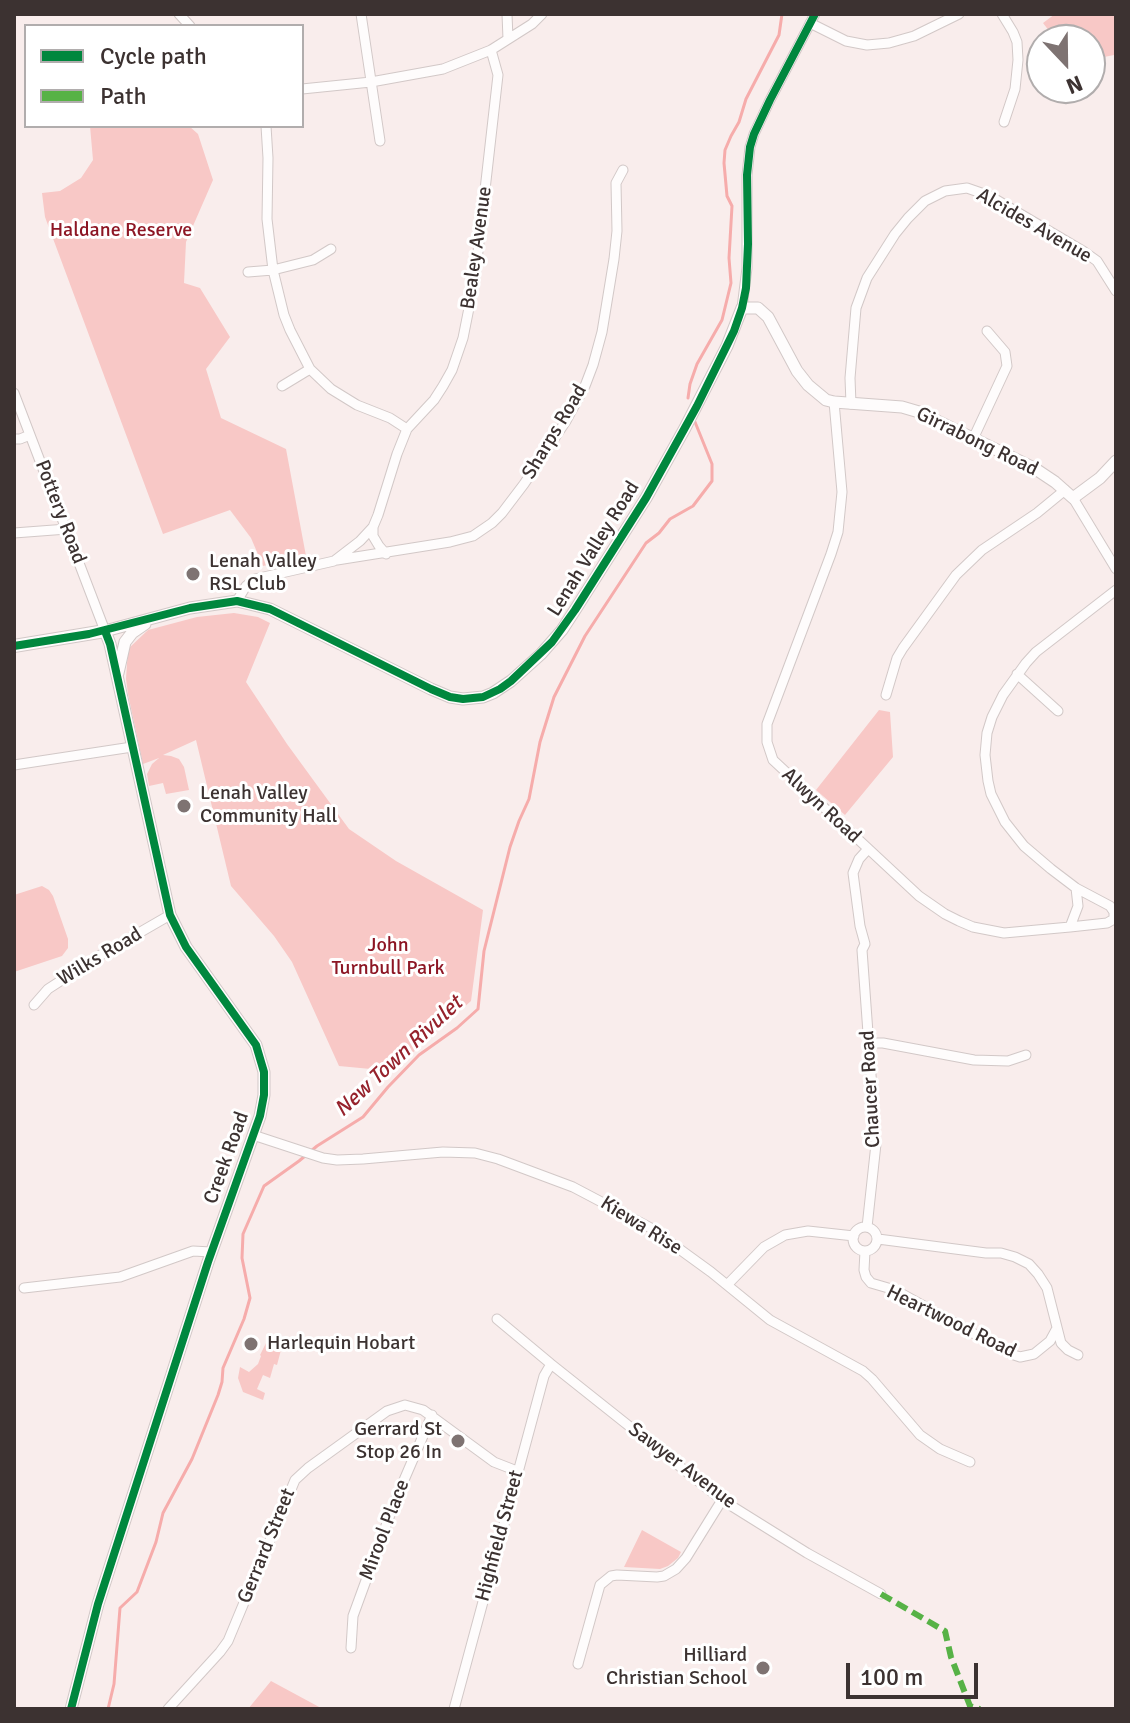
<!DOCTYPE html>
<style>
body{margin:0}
#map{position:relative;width:1130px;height:1723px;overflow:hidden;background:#f9edec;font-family:Signika,sans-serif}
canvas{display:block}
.frame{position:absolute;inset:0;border:16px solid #3c3231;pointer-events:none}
.legend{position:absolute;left:24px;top:24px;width:280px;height:104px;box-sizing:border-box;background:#fff;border:2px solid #b1adad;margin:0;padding:10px 14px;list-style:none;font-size:24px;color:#3c3231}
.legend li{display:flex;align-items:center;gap:16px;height:40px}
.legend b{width:40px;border:2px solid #b1adad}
.north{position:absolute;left:1026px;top:24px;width:80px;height:80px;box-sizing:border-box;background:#fff;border:2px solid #b1adad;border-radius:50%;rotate:158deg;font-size:22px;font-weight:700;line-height:32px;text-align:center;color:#3c3231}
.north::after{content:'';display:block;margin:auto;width:28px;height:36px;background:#7e7372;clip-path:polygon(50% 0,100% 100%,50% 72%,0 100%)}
.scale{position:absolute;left:846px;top:1663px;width:132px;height:36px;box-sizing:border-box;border:4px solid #3c3231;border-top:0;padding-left:10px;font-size:24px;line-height:28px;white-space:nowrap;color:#3c3231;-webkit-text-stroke:6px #fff;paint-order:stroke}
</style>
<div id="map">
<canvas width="1130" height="1723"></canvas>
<div class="frame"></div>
<ul class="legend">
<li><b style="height:10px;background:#00873e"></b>Cycle path</li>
<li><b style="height:10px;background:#57b246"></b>Path</li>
</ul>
<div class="north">N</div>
<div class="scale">100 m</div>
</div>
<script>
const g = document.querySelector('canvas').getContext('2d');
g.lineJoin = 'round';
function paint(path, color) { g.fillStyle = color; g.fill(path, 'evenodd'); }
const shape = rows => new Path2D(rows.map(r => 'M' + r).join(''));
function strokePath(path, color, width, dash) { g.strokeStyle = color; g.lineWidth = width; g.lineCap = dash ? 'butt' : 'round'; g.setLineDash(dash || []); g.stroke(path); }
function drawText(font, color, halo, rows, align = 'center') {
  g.font = font + ' Signika,sans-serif'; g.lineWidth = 6; g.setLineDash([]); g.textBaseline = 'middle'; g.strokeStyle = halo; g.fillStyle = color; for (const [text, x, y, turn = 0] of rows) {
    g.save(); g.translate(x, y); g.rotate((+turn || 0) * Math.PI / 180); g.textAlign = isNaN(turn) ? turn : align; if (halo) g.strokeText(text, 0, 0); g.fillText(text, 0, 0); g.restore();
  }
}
paint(shape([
 [1055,14,1116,14,1116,52,1114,55,1099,58,1090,58,1090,40,1056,40,1043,23],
 [90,126,189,126,198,134,213,180,186,242,184,283,200,288,230,337,206,369,221,418,286,449,306,556,263,566,251,538,230,510,163,534,45,217,42,193,60,191,81,178,93,160],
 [234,613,258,617,270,623,246,682,287,744,349,829,396,861,483,910,471,1001,392,1071,339,1066,292,962,274,936,231,886,196,740,163,755,171,756,179,759,184,767,189,790,166,794,163,783,149,786,147,774,152,764,159,758,143,764,128,694,126,679,128,649,148,630,197,617],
 [879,710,890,712,893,757,845,815,816,790],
 [42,886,49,890,53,896,68,939,68,948,62,956,14,972,14,895],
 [267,1341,279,1347,281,1350,277,1365,274,1364,270,1378,263,1375,257,1389,265,1393,263,1400,243,1392,238,1378,240,1367,249,1372,258,1364,261,1356,260,1355],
 [642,1530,681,1552,678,1558,668,1566,660,1569,624,1567],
 [271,1681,321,1708,327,1709,248,1709]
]), '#f8c8c6');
strokePath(shape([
 [688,398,690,384,697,364,722,320,731,283,729,258,732,206,727,196,724,163,725,150,731,136,739,122,746,99,779,35,782,14],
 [108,1709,114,1684,120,1608,137,1592,156,1542,163,1513,192,1459,218,1395,222,1382,223,1368,244,1319,250,1298,242,1258,243,1234,264,1186,299,1161,317,1146,363,1117,388,1087,419,1055,457,1028,478,1009,484,951,510,847,519,821,529,799,540,742,554,697,585,636,646,543,659,533,670,519,693,506,712,481,712,464,695,422]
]), '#f6acab', 3);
const minor = shape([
 [179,14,190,26],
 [361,14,380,141],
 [507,14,508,39],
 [1002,14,1013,32,1017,42,1018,60,1015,89,1004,122],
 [810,23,846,41,867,45,889,43,914,36,959,14],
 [302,89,371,82,443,69,491,50,532,24,542,14],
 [248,272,273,270,313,260,331,249],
 [742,308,747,268,747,175,750,147,754,134,770,100,815,14],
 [282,386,310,369],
 [14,393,105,631],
 [834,402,842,492,838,532,831,554,767,724,767,742,773,760,919,896,945,914,959,921,973,927,1004,933,1070,927,1078,906,1076,888],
 [851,404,850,378,856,308,867,278,895,234,908,218,925,201,945,191,967,188,990,196,1083,251,1097,261,1116,291],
 [407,429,434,400,443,386,452,370,463,338,475,278,498,75,491,50],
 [14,439,20,439,30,435],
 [973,439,1007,366,1005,352,987,331],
 [1073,498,1116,569],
 [373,527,373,536,379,546,386,554],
 [14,533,67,529],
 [337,560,450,542,473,536,492,523,502,513,524,484,566,421,585,386,593,365,602,332,614,259,617,231,616,183,623,170],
 [237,601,246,586,255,579,334,561,360,541,373,527,378,515,397,454,407,429,390,418,357,405,331,389,310,369,290,330,284,315,273,270,267,219,268,158,266,126],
 [1017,674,1058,711],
 [886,695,897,658,903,648,956,575,982,550,1037,513,1065,490],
 [14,765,132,747],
 [1070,927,1107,923,1114,919,1114,912,1110,906,1076,888,1051,869,1024,846,1005,822,991,794,988,781,985,755,987,733,992,717,1003,695,1026,663,1036,652,1116,590],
 [34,1005,48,989,99,956,170,915],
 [870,1043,883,1043,974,1060,1008,1061,1026,1055],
 [253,1135,323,1158,337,1160,363,1159,443,1152,475,1153,498,1159,573,1187,649,1227,711,1272,770,1320,863,1371,872,1379,920,1435,940,1449,970,1462],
 [867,1227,876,1144,862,950,865,944,860,926,853,873,859,859,868,849],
 '853 1239a12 12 0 1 1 24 0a12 12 0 1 1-24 0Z',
 [878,1239,986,1253,1001,1253,1015,1257,1029,1264,1038,1274,1047,1288,1061,1343,1068,1350,1078,1355],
 [865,1251,864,1270,866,1277,871,1283,895,1290,1011,1354,1020,1357,1034,1354,1050,1341,1056,1330],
 [727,1285,764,1247,785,1235,808,1231,854,1236],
 [24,1288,120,1277,193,1251,211,1252],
 [497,1319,551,1364,722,1500,807,1553,881,1594],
 [351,1648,353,1616,395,1501,432,1415],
 [578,1664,600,1585,611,1576,617,1575,657,1577,664,1576,676,1569,686,1558,722,1500],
 [168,1709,220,1652,228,1641,295,1480,308,1468,387,1411,405,1405,423,1410,494,1462,517,1471],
 [454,1709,544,1376,551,1364]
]);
const tertiary = shape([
 [118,673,125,642,132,633,145,624],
 [71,1709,98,1604,208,1262,260,1116,264,1095,264,1072,256,1045,186,947,170,915,110,644,105,631,190,608,237,601,270,609,431,689,450,697,463,699,483,697,493,693,511,681,541,654,562,630,575,610,646,498,685,428,727,346,742,308,758,308,768,317,797,371,808,385,826,400,834,402,902,407,919,412,1034,468,1055,482,1073,498,1100,478,1116,461]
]);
const secondary = shape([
 [14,646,105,631]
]);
strokePath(minor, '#d2c8c7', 11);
strokePath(tertiary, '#d2c8c7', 13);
strokePath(secondary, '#d2c8c7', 14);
strokePath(minor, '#fefcfc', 9);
strokePath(tertiary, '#fefcfc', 11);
strokePath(secondary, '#fefcfc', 12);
strokePath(shape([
 [881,1594,945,1631,951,1657,970,1706,980,1709]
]), '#57b246', 6, [12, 6]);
strokePath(shape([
 [14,646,89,634,190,608,237,601,270,609,431,689,450,697,463,699,483,697,500,689,511,681,552,642,575,610,646,498,697,406,734,331,742,308,746,288,748,244,747,175,750,147,754,134,770,100,815,14],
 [71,1709,98,1604,208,1262,260,1116,264,1095,264,1072,256,1045,186,947,170,915,110,644,105,631]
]), '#00873e', 8);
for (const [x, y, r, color] of [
 [193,574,8,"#7e7372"],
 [184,806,8,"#7e7372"],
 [251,1344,8,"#7e7372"],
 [458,1441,8,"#7e7372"],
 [763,1668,8,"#7e7372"]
]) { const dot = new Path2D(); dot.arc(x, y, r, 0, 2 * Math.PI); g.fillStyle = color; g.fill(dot); strokePath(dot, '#fff', 3); }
drawText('20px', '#3c3231', '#fff', [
 ["Alcides Avenue",1034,226,30],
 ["Bealey Avenue",477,248,-82],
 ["Sharps Road",555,432,-59],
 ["Girrabong Road",977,442,26],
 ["Pottery Road",60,512,69],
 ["Lenah Valley Road",594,549,-58],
 ["Alwyn Road",821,806,43],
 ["Wilks Road",100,957,-31],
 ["Chaucer Road",871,1089,-93],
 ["Creek Road",227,1158,-70],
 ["Kiewa Rise",641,1226,32],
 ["Heartwood Road",951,1322,26],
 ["Sawyer Avenue",682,1466,37],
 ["Mirool Place",385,1530,-69],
 ["Highfield Street",500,1536,-75],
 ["Gerrard Street",267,1546,-68]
]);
drawText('20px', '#8d1624', '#fff', [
 ["Haldane Reserve",121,231],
 ["John",388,946],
 ["Turnbull Park",388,969]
]);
drawText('20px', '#3c3231', '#fff', [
 ["Lenah Valley",209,562],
 ["RSL Club",209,585],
 ["Lenah Valley",200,794],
 ["Community Hall",200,817],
 ["Harlequin Hobart",267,1344],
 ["Gerrard St",442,1430,"right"],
 ["Stop 26 In",442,1453,"right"],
 ["Hilliard",747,1656,"right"],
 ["Christian School",747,1679,"right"]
], 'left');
drawText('italic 22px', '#96222c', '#fff', [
 ["New Town Rivulet",399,1057,-43]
]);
</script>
